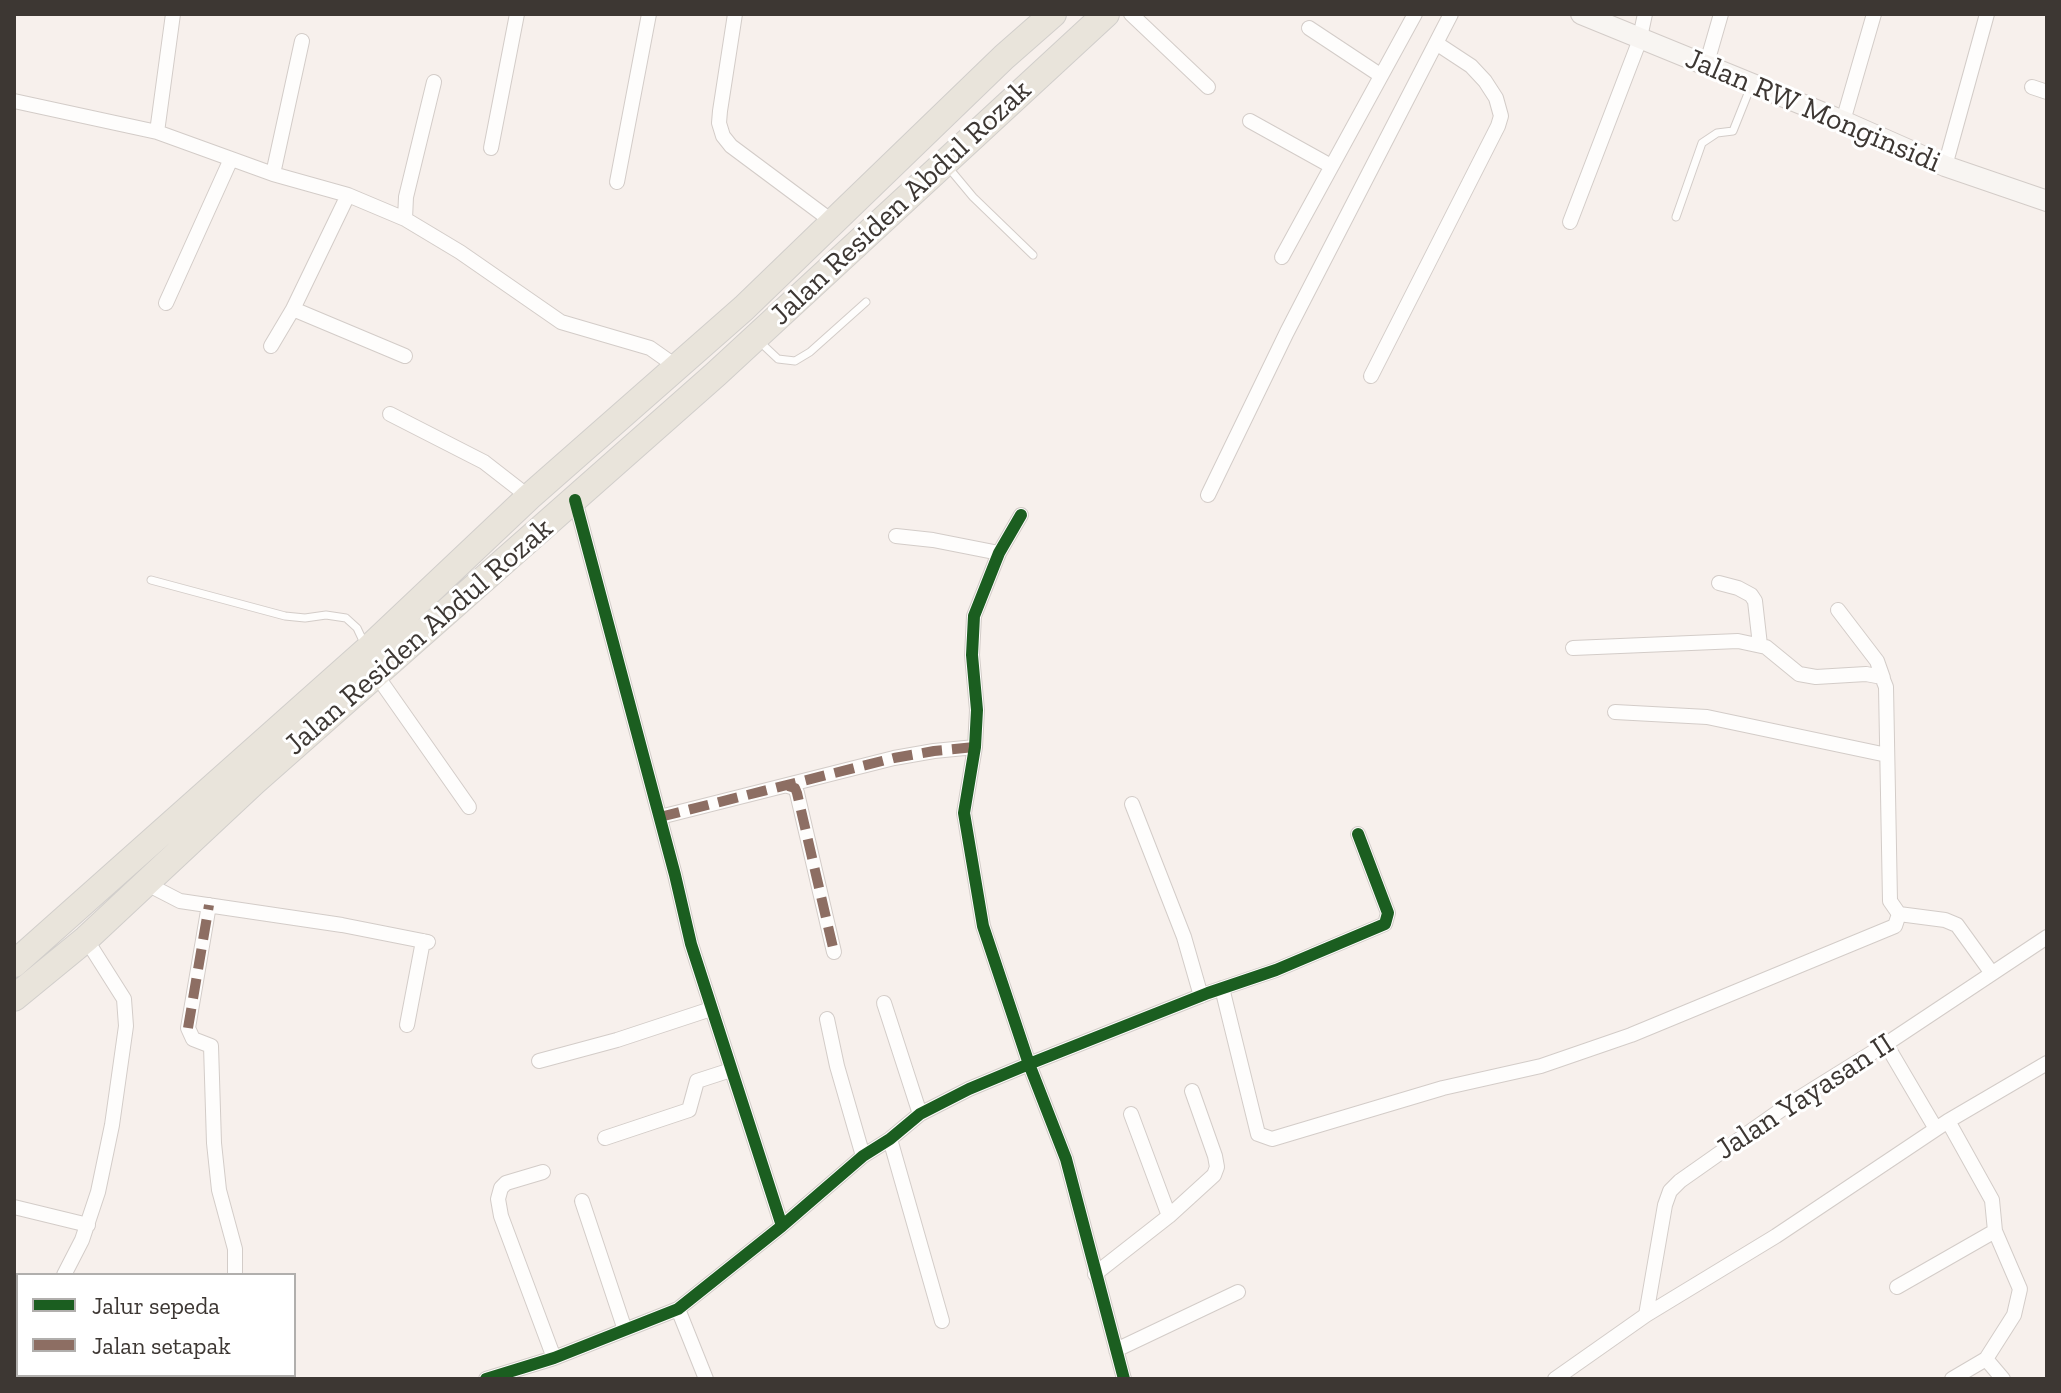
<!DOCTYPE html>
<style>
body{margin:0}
#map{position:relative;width:2061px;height:1393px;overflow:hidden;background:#f7f0ec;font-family:"Zilla Slab",serif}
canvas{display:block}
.frame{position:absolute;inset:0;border:16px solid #3d3733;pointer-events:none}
.legend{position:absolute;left:16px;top:1273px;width:280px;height:104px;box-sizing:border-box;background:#fff;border:2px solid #b1afad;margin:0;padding:10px 14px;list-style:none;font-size:24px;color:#3d3733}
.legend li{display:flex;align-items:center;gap:16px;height:40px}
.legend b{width:40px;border:2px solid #b1afad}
</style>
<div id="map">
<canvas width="2061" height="1393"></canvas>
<div class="frame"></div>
<ul class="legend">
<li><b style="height:10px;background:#1b5e20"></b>Jalur sepeda</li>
<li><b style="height:10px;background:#8d6e63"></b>Jalan setapak</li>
</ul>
</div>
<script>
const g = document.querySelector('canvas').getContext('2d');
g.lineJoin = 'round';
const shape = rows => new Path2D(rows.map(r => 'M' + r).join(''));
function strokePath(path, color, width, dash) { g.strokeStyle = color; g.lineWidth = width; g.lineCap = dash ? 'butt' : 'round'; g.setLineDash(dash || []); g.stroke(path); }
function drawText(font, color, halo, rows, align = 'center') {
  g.font = font + ' "Zilla Slab",serif'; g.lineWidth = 6; g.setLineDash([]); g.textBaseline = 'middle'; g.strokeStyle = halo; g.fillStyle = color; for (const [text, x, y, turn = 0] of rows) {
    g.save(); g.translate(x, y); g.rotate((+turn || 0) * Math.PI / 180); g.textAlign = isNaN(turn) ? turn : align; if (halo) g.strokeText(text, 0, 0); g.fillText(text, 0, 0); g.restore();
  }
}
const lane = shape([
 [948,167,973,197,1033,255],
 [1676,217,1702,143,1717,133,1733,131,1751,86],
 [760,342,778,359,795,361,810,352,866,302],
 [151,580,285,616,305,618,326,615,346,618,357,628,365,645]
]);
const street = shape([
 [735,14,720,111,719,123,723,136,731,146,833,222],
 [1131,14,1208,87],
 [1309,28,1380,75],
 [1706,66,1721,14],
 [2032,87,2047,92],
 [14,101,157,132,273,174,348,195,405,219,460,252,561,322,650,348,677,367],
 [1250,121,1331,166],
 [1843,121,1874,14],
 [157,132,173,14],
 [491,148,517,14],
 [1945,166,1987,14],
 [273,174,302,41],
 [617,182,649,14],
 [348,195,293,309,405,356],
 [405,219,406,197,434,82],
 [1570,222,1639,42,1645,14],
 [1282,257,1415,14],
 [166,303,231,159],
 [271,346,293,309],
 [1371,376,1498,126,1501,116,1496,98,1485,81,1471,66,1436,43],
 [390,414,484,462,529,497],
 [1208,495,1287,332,1451,14],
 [575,500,675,875,691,944,782,1226],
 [1021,515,999,553,974,616,972,655,977,710,975,747,964,813,983,926,1029,1064,1208,993,1276,970,1385,924,1388,913,1358,834],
 [896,536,933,540,999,553],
 [1719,583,1738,588,1751,595,1755,601,1760,645],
 [1838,610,1877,661,1883,678],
 [1573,648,1738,641,1766,647,1799,674,1816,677,1866,674,1882,677,1886,687,1890,901,1899,914,1945,920,1957,925,1991,972],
 [375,668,382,683,469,807],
 [1615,712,1707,717,1887,755],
 [788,786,795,788,797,793,834,952],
 [1132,804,1184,937,1201,996],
 [660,817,894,758,934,751,975,747],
 [147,884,180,901,342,925,428,942],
 [209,905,188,1028,193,1039,211,1046,214,1143,219,1190,235,1249,235,1275],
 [1222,988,1258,1134,1272,1139,1443,1088,1541,1066,1631,1035,1895,926,1899,914],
 [884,1003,920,1114],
 [827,1019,837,1066,863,1156],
 [407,1025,423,941],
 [1886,1044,1936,1129],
 [539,1061,617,1040,711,1009],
 [1131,1114,1169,1216],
 [1948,1121,1992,1200,1995,1231,2020,1289,2014,1315,1986,1359],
 [605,1138,689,1110,697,1081,731,1070],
 [890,1139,942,1321],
 [543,1172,506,1183,501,1188,498,1199,501,1216,554,1358],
 [582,1201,625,1330],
 [14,1207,88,1225],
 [1095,1274,1169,1216,1214,1175,1217,1167,1215,1156,1192,1091],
 [64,1275,82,1240,98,1192,112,1125,126,1026,124,999,86,939],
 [1897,1287,1995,1231],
 [678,1309,706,1379],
 [1646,1315,1665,1205,1670,1191,1680,1181,1788,1105,1886,1044,2047,937],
 [1116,1350,1238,1292],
 [24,1375,24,1379],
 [225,1379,225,1375],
 [486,1379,554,1358,678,1309,782,1226,863,1156,890,1139,920,1114,969,1089,1029,1064,1066,1159,1124,1379],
 [1555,1379,1646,1315,1776,1236,1948,1121,2047,1063],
 [1952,1379,1986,1359,2003,1379]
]);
const secondary = shape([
 [1581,14,1843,121,1945,166,2047,201]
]);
const highway = shape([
 [14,964,367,650,529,497,744,308,1004,57,1053,14],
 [14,998,86,939,254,782,716,374,1106,14]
]);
strokePath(lane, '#d3ccc8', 9);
strokePath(street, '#d3ccc8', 16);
strokePath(secondary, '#d3ccc8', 22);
strokePath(highway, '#d1cecb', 28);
strokePath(lane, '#fefdfc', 7);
strokePath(street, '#fefdfc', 14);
strokePath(secondary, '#f8f5f2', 20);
strokePath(highway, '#e9e4db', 26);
strokePath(shape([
 [788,786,795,788,797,793,834,952],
 [660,817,894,758,934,751,975,747],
 [188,1028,209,905]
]), '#8d6e63', 10, [20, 10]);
strokePath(shape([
 [575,500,675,875,691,944,782,1226],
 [1021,515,999,553,974,616,972,655,977,710,975,747,964,813,983,926,1029,1064,1208,993,1276,970,1385,924,1388,913,1358,834],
 [486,1379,554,1358,678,1309,782,1226,863,1156,890,1139,920,1114,969,1089,1029,1064,1066,1159,1124,1379]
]), '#1b5e20', 12);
drawText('30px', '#3d3733', '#fff', [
 ["Jalan RW Monginsidi",1813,111,23],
 ["Jalan Residen Abdul Rozak",901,203,-43],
 ["Jalan Residen Abdul Rozak",419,637,-41],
 ["Jalan Yayasan II",1805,1097,-33]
]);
</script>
